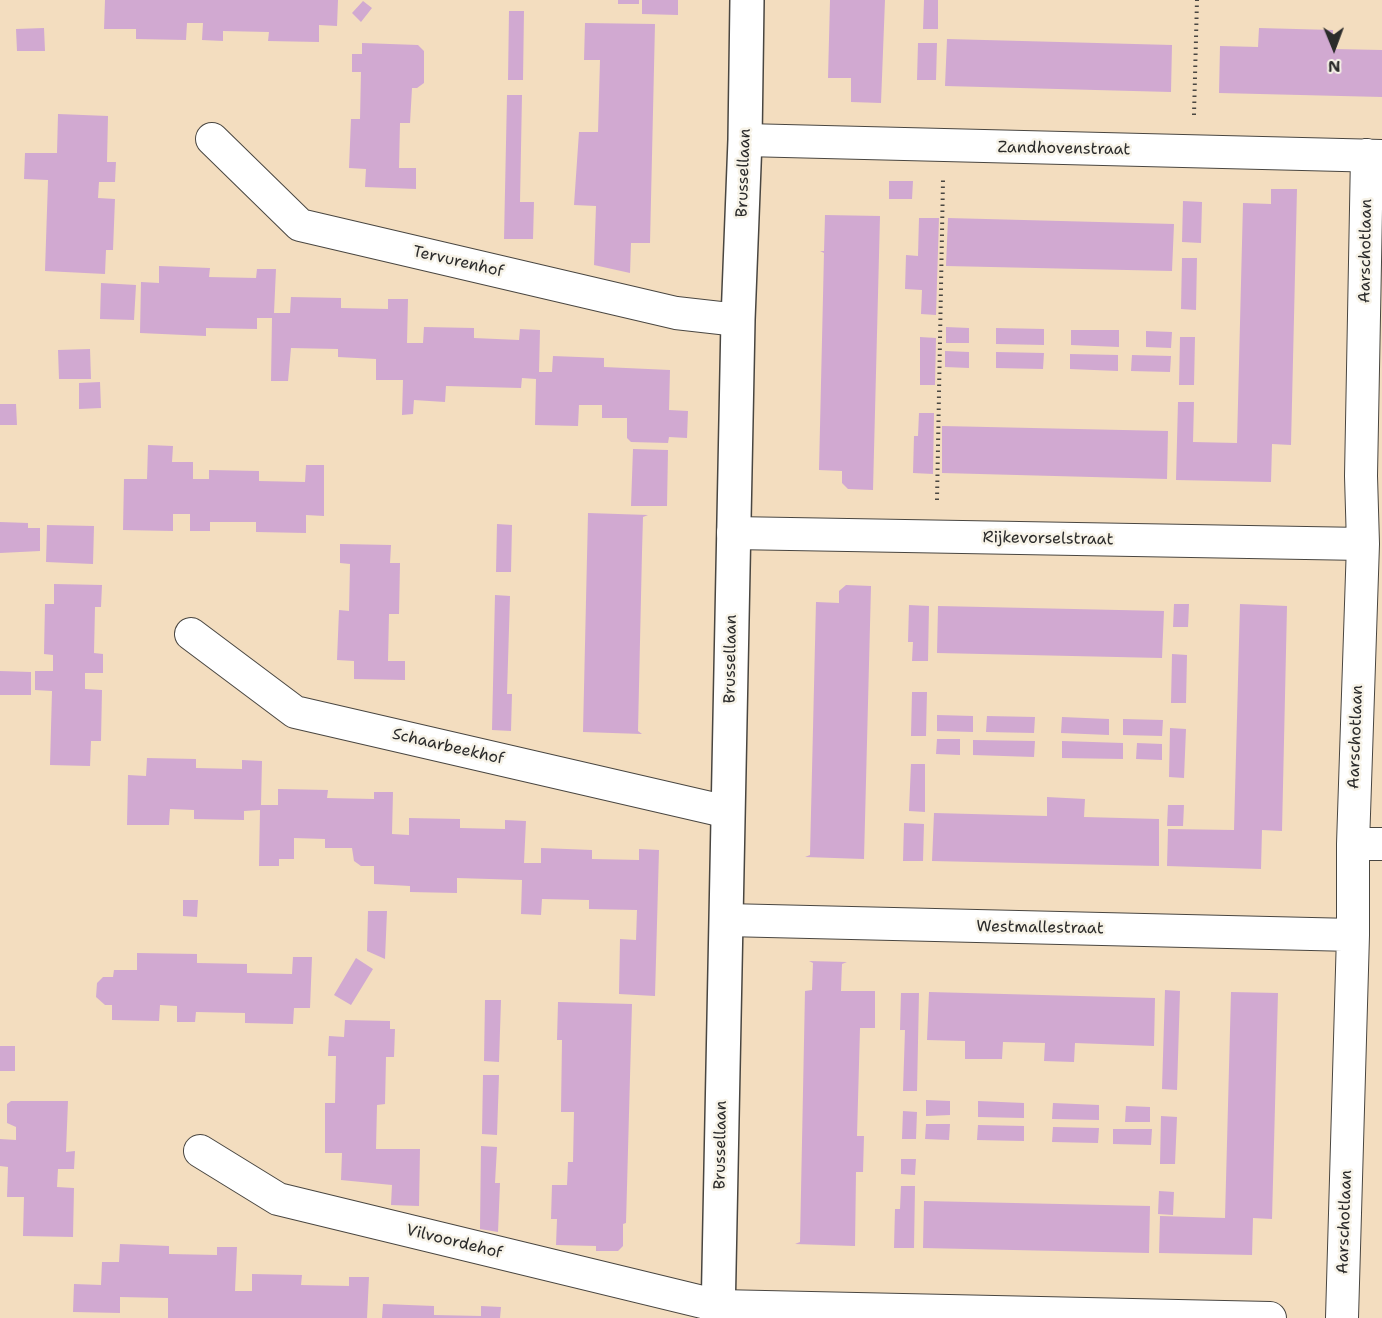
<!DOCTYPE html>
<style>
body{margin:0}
#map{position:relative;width:1382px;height:1318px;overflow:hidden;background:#f3ddbf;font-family:"Shantell Sans",sans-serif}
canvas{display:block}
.north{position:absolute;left:1304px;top:18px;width:60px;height:60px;-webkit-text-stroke:4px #f7f3e8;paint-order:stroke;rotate:179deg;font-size:16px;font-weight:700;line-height:24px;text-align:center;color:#2b2b2b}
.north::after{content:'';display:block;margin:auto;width:21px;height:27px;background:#2b2b2b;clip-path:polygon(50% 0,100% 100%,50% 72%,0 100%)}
</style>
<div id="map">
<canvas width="1382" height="1318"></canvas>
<div class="north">N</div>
</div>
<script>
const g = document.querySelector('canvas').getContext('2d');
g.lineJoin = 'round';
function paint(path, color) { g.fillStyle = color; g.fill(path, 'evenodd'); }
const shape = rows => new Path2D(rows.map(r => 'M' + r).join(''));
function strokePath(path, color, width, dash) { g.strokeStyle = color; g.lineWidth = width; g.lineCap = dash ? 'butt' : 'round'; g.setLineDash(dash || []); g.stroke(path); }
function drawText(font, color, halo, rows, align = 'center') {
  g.font = font + ' "Shantell Sans",sans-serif'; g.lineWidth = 5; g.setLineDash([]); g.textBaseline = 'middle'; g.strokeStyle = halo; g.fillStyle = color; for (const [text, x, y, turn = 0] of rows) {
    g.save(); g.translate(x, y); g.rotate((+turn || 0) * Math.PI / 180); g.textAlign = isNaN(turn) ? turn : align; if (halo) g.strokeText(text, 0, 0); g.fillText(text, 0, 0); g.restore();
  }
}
paint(shape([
 [105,0,338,0,337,26,319,25,319,42,268,41,269,32,223,31,223,41,202,40,203,23,187,23,186,40,136,39,136,29,104,29],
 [618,0,639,0,639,4,618,4],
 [642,0,678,0,678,15,642,14],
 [830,0,885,0,881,103,851,102,851,78,828,78],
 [924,0,938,0,938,29,923,29],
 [363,1,372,8,361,22,352,13],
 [509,11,524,11,523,80,508,80],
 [585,23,655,24,650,243,631,243,630,273,594,265,596,206,574,205,579,132,598,132,600,60,584,60],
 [44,28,45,51,17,51,16,29],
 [1259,28,1333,30,1333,49,1382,50,1382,97,1219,93,1220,46,1258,47],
 [947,39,1172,45,1171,92,945,86],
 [362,43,418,45,424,51,424,83,417,88,412,88,410,123,400,123,399,168,416,168,416,189,365,187,366,169,349,168,351,119,360,119,361,72,352,72,352,54,362,54],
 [918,43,937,43,936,80,917,80],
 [507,95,522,95,520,202,534,202,533,239,504,239],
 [58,114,108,116,107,162,116,162,115,182,99,182,98,198,115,199,113,250,106,250,105,274,45,271,48,180,24,179,25,153,57,153],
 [889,181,913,181,912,199,889,199],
 [1271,189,1297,189,1291,445,1272,444,1271,482,1176,480,1178,402,1194,402,1193,442,1237,443,1243,203,1271,204],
 [1183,201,1202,202,1201,243,1182,242],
 [825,215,880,216,873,490,848,489,842,483,842,471,819,470,824,253,820,251,824,251],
 [919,218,939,218,936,315,921,314,922,290,905,289,906,255,918,256],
 [948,218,1174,224,1172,271,946,266],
 [1182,258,1197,258,1196,310,1181,309],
 [159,266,210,268,209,277,256,278,257,269,276,269,274,313,290,313,291,297,341,298,341,308,388,309,388,299,408,299,407,343,423,343,424,327,474,328,474,338,519,340,520,329,540,330,539,372,552,372,553,356,604,358,604,367,670,370,669,410,688,411,687,438,669,437,668,443,631,442,627,438,627,418,602,418,602,405,579,405,578,426,535,425,536,379,522,378,521,388,446,386,445,402,414,400,413,414,402,415,403,380,376,380,376,359,338,357,338,349,291,348,288,381,271,381,272,318,257,318,257,329,206,328,206,336,140,333,141,282,159,283],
 [101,283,136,285,134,320,100,319],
 [946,327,969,328,969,343,946,343],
 [996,328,1044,329,1044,345,996,344],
 [1071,330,1119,330,1119,347,1071,345],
 [1146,331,1172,332,1171,348,1146,347],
 [920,337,936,338,935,385,920,385],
 [1180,337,1195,337,1194,385,1179,385],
 [90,349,91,379,59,379,58,350],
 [945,351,969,352,969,368,945,367],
 [996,352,1044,353,1043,369,996,368],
 [1070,354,1118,355,1118,371,1070,369],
 [1132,355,1171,356,1170,372,1131,371],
 [100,382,101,408,79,409,79,383],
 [0,404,16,404,17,425,0,425],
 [919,413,934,413,933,474,913,473,914,436,918,436],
 [942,426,1168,431,1167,479,942,473],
 [148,445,173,446,172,462,193,462,193,479,209,479,209,470,259,471,259,481,305,482,306,465,324,465,324,516,306,515,306,533,256,532,256,522,210,522,210,531,190,531,190,514,173,514,173,531,123,530,124,479,147,479],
 [633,449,668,450,667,506,631,506],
 [588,513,648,515,643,517,642,552,638,731,642,734,583,732],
 [0,522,28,523,28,528,40,528,40,551,0,553],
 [497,524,512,525,511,572,496,572],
 [47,525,94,526,93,564,46,562],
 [340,544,391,545,390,563,400,563,399,614,389,614,388,661,405,661,405,680,354,679,354,661,337,660,339,610,349,611,350,564,340,563],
 [54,584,102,585,101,607,95,607,94,653,103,654,103,673,85,673,85,689,102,690,101,741,91,741,90,766,50,765,52,691,35,690,35,671,53,671,53,655,44,654,45,604,54,604],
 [846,585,871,586,864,859,805,857,810,855,816,602,839,603,839,591],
 [495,595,510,596,507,694,512,694,511,731,492,730],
 [1174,604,1189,604,1188,627,1173,627],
 [1240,604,1287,606,1282,831,1262,830,1261,869,1167,866,1168,829,1234,830],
 [909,605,929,606,928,661,912,661,913,642,908,642],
 [938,606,1164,611,1162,658,937,653],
 [1172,654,1187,655,1186,703,1171,703],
 [0,671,31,672,31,695,0,695],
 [912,692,927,692,926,736,911,736],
 [937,715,973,716,973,732,937,731],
 [987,716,1035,717,1034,733,986,732],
 [1062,717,1109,719,1109,735,1061,733],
 [1123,719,1163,720,1162,736,1123,735],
 [1170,728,1186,729,1184,778,1169,777],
 [937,739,960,739,960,755,936,754],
 [973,740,1035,741,1034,757,973,755],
 [1062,741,1123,743,1123,759,1062,758],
 [1137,743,1162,744,1162,760,1136,759],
 [147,758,196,759,196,768,242,769,242,760,262,761,261,805,278,805,278,789,328,790,327,798,374,799,374,792,393,792,392,834,409,835,409,818,460,819,460,828,505,829,505,820,526,821,524,863,541,863,541,848,592,850,592,859,639,860,639,849,659,850,655,996,619,994,620,939,636,940,637,910,589,909,589,900,542,899,541,915,521,914,522,880,457,878,457,893,410,892,410,886,374,884,374,866,361,866,354,861,352,848,325,848,325,839,294,838,294,859,279,859,279,866,259,866,260,810,244,811,244,820,194,819,194,810,170,809,169,825,127,825,128,775,146,776],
 [911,764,925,764,925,812,909,811],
 [1047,797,1085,799,1084,817,1159,819,1159,866,932,861,934,813,1047,816],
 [1168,805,1184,805,1183,826,1167,826],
 [904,823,924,824,923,861,903,861],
 [183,900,198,900,197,917,183,916],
 [368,911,387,911,385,959,367,951],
 [137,953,197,954,197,963,247,964,247,973,292,974,293,957,312,957,310,1008,294,1008,293,1024,245,1023,245,1013,196,1012,195,1022,177,1022,177,1006,160,1005,159,1021,112,1020,112,1005,105,1005,96,997,97,983,103,977,113,977,114,970,137,970],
 [356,958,373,969,351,1005,334,995],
 [809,961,847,962,842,964,841,991,875,991,875,1028,860,1028,857,1136,864,1136,863,1172,856,1172,855,1246,795,1244,800,1242,805,991,812,990,813,963],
 [1165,990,1180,991,1177,1090,1162,1089],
 [929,992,1155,998,1154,1046,1075,1043,1074,1062,1044,1061,1045,1043,1003,1042,1002,1059,965,1059,965,1041,927,1040],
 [1231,992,1278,993,1272,1219,1253,1218,1252,1255,1159,1253,1160,1216,1225,1218],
 [901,993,919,993,917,1091,903,1091,905,1030,900,1030],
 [485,1000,501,1000,499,1062,484,1061],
 [558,1002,632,1004,626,1223,623,1224,623,1246,618,1251,596,1251,596,1246,556,1245,557,1219,551,1219,552,1185,567,1185,568,1162,573,1162,574,1112,561,1112,562,1040,557,1040],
 [345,1020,390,1021,390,1029,395,1029,394,1057,386,1057,385,1104,377,1105,376,1149,420,1149,419,1206,391,1205,392,1185,341,1180,342,1153,325,1153,325,1103,335,1103,336,1056,328,1056,329,1036,344,1037],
 [0,1046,15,1046,15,1071,0,1071],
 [483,1075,499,1075,497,1135,482,1134],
 [926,1100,950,1101,950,1115,926,1116],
 [11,1101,68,1101,66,1152,75,1151,74,1169,58,1169,57,1187,74,1188,73,1237,23,1236,24,1197,7,1197,8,1167,0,1166,0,1139,16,1140,16,1127,7,1123,7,1104],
 [978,1101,1024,1103,1024,1118,978,1117],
 [1053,1103,1099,1105,1099,1120,1052,1119],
 [1126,1106,1150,1107,1150,1122,1125,1122],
 [903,1111,917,1112,916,1139,902,1139],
 [1161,1116,1177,1117,1175,1164,1160,1164],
 [926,1124,950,1124,949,1140,925,1139],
 [978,1125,1024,1126,1024,1141,977,1140],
 [1053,1127,1099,1128,1098,1143,1052,1142],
 [1113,1129,1152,1129,1151,1145,1113,1144],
 [481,1146,497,1147,495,1183,500,1183,498,1232,480,1229],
 [901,1159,916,1159,915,1175,901,1174],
 [901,1186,915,1186,914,1248,894,1248,895,1209,900,1209],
 [1159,1191,1174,1192,1173,1215,1158,1214],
 [924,1201,1150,1206,1149,1253,923,1248],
 [120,1244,169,1246,169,1254,217,1255,217,1247,237,1247,235,1291,252,1291,252,1274,302,1275,301,1285,349,1286,349,1277,369,1277,367,1318,168,1318,168,1298,120,1297,120,1313,73,1312,74,1284,101,1285,102,1262,119,1262],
 [383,1304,434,1306,434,1315,481,1316,481,1306,501,1307,500,1318,382,1318]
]), '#d1a9d1');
const street = shape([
 [212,139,300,225,676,313,738,320],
 [745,140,1382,156],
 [733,533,1363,544],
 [191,634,295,712,728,812],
 [1353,844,1382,844],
 [726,920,1353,935],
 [200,1151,278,1199,719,1306,1270,1318],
 [1342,1318,1353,935,1353,844,1363,544,1361,476,1367,155]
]);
const secondary = shape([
 [718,1318,738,320,745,140,747,0]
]);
strokePath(street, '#494641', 34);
strokePath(secondary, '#494641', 36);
strokePath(shape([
 [1194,115,1197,0],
 [937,500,943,180]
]), '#494641', 4, [1.5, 4.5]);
strokePath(street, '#fff', 32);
strokePath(secondary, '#fff', 33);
drawText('16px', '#2b2b2b', '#f7f3e8', [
 ["Zandhovenstraat",1064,149,1],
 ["Brussellaan",744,173,-88],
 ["Aarschotlaan",1366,251,-89],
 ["Tervurenhof",458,262,13],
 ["Rijkevorselstraat",1048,539,1],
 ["Brussellaan",731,659,-89],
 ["Aarschotlaan",1356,737,-88],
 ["Schaarbeekhof",448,747,13],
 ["Westmallestraat",1040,928,1],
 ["Brussellaan",721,1145,-89],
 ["Aarschotlaan",1345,1222,-88],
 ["Vilvoordehof",454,1242,14]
]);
</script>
